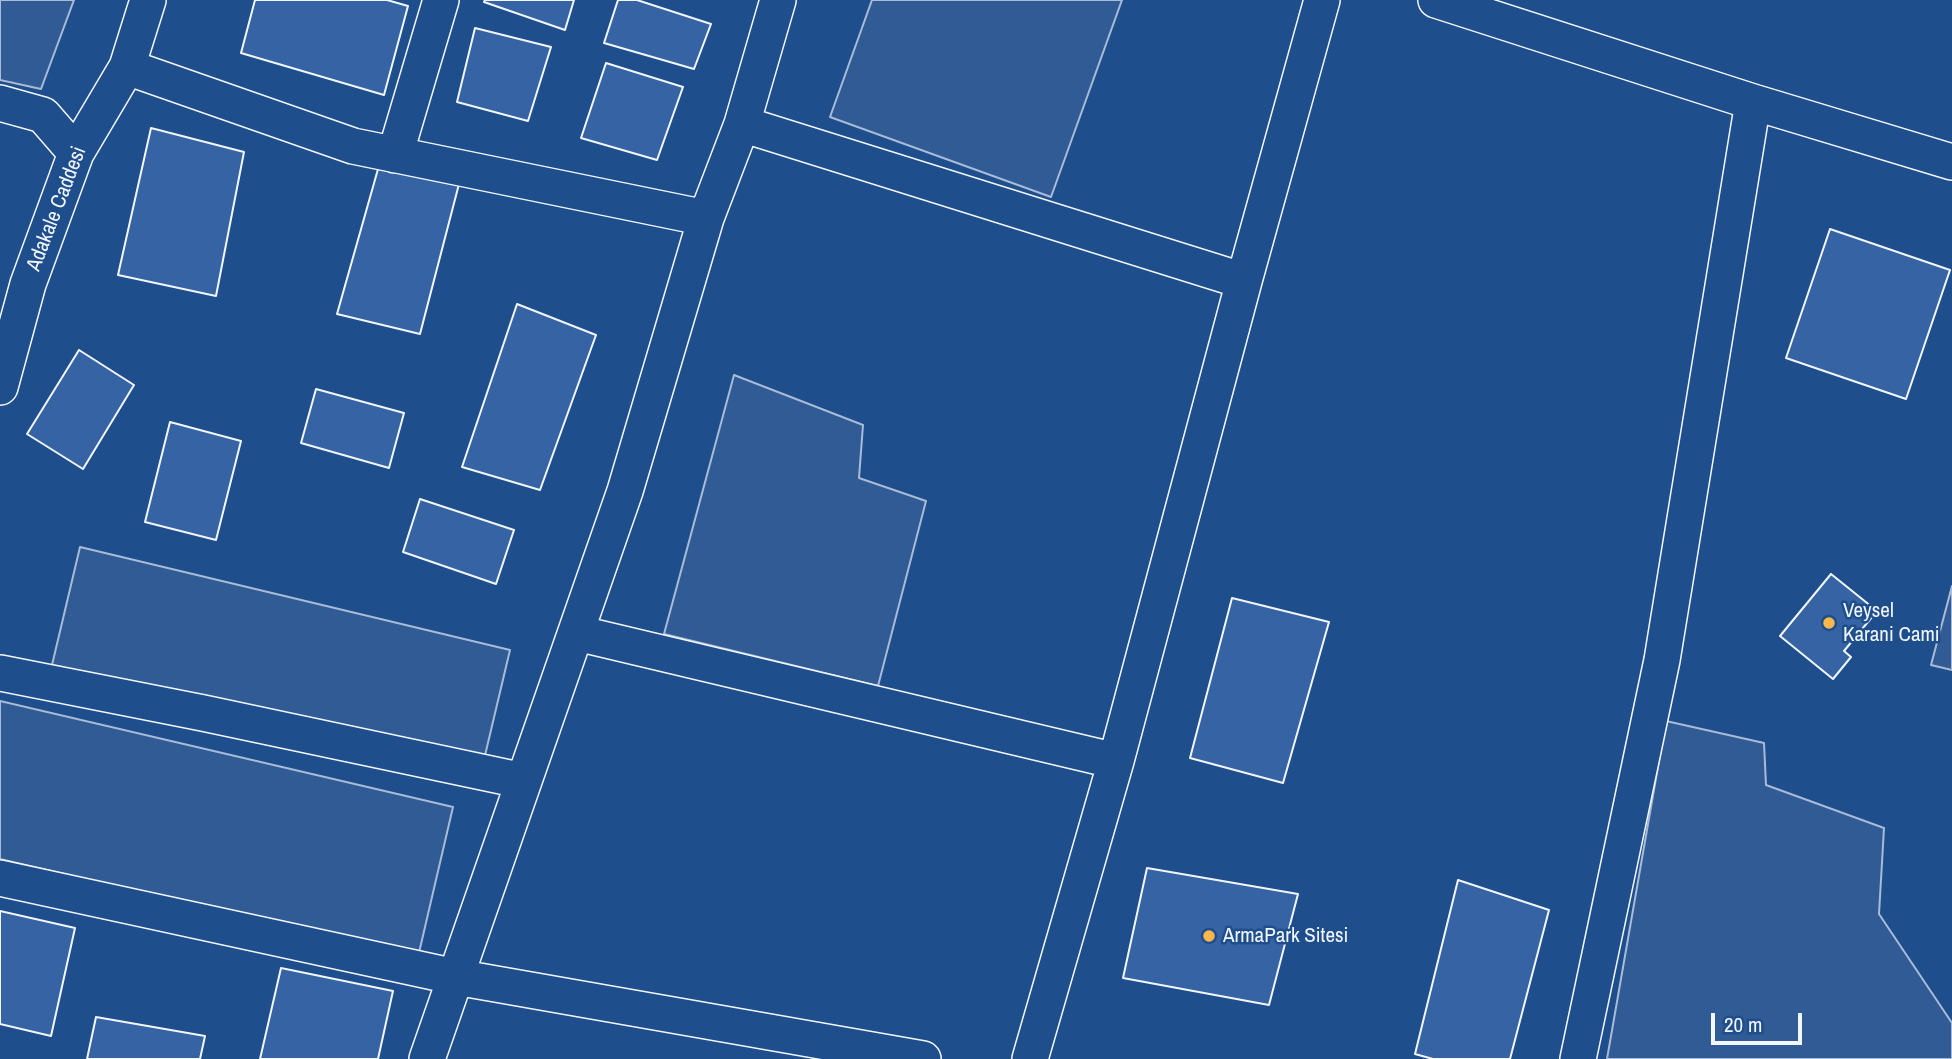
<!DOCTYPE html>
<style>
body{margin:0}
#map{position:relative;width:1952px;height:1059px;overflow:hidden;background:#1f4e8c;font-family:"Archivo Narrow",sans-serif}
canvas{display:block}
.scale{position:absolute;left:1711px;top:1013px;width:91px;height:32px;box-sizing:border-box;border:4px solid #f2f6ff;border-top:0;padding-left:9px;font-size:21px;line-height:24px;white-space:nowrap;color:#f2f6ff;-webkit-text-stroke:5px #1f4e8c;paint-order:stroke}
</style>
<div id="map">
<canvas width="1952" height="1059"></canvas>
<div class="scale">20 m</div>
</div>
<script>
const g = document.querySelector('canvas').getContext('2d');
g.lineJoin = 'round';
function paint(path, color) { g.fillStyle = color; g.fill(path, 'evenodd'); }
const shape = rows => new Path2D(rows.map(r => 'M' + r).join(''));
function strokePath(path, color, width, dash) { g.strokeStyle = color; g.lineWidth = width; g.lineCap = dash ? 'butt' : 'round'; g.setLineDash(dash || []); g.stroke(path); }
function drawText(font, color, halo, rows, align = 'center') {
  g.font = font + ' "Archivo Narrow",sans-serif'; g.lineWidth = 5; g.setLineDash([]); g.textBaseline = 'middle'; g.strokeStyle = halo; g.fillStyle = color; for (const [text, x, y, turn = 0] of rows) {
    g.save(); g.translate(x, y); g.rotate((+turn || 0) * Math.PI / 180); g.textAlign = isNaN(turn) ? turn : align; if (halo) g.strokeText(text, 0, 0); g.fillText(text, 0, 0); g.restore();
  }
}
const built = shape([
 [0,0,74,0,41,89,0,80,0,0],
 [872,0,1122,0,1051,197,830,117,872,0],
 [734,375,863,425,859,478,926,501,878,686,664,634,734,375],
 [80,547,510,650,482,768,52,665,80,547],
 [1952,586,1952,670,1931,665,1952,586],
 [0,701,453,807,418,957,0,859,0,701],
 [1666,721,1764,743,1766,785,1884,828,1879,914,1952,1023,1952,1059,1607,1059,1666,721]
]);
paint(built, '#305b95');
strokePath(built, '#a8bbd7', 2);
const building = shape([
 [255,0,387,0,408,6,384,95,241,53,255,0],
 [485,0,574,0,565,30,484,2,485,0],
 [618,0,637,0,711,24,694,69,604,43,618,0],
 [475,28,551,47,528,121,457,102,475,28],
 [606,63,683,87,657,160,581,138,606,63],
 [151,128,244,152,216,296,118,275,151,128],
 [380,162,459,184,420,334,337,314,380,162],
 [1830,229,1950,270,1906,399,1786,358,1830,229],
 [517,304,596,335,540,490,462,467,517,304],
 [79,350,134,385,83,469,27,434,79,350],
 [316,389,404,413,389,468,301,443,316,389],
 [170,422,241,441,216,540,145,522,170,422],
 [420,499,514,530,496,584,403,552,420,499],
 [1831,574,1877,611,1844,651,1851,657,1833,679,1780,636,1831,574],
 [1232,598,1329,622,1283,783,1190,758,1232,598],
 [1147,868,1298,894,1269,1005,1123,978,1147,868],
 [1458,880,1549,910,1510,1059,1433,1059,1415,1054,1458,880],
 [0,911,75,928,51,1036,0,1024,0,911],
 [281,968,393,991,378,1059,260,1059,281,968],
 [96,1017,205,1036,200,1059,87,1059,96,1017]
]);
paint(building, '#3563a3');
strokePath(building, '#f2f6ff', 2);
const minor = shape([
 [1436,0,1753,102,1952,162],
 [127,67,353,146,706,218],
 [0,103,43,115,76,153],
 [742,124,1244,281],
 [395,155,441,0],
 [0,387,28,284,76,153,127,67,148,0],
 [577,633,1116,761],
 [0,673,203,713,524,781],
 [0,878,456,977,923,1059],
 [427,1059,625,491,706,218,742,124,778,0],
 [1030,1059,1116,761,1244,281,1322,0],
 [1578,1059,1662,660,1753,102]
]);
strokePath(minor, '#f2f6ff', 38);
strokePath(minor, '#1f4e8c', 35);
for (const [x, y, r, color] of [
 [1829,623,7,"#ffb74d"],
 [1209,936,7,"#ffb74d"]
]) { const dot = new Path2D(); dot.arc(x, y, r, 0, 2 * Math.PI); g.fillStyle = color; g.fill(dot); strokePath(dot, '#1f4e8c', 2.5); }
drawText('21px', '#f2f6ff', '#1f4e8c', [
 ["Adakale Caddesi",57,209,-69]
]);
drawText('21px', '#f2f6ff', '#1f4e8c', [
 ["Veysel",1843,611],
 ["Karani Cami",1843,635],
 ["ArmaPark Sitesi",1223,936]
], 'left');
</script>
